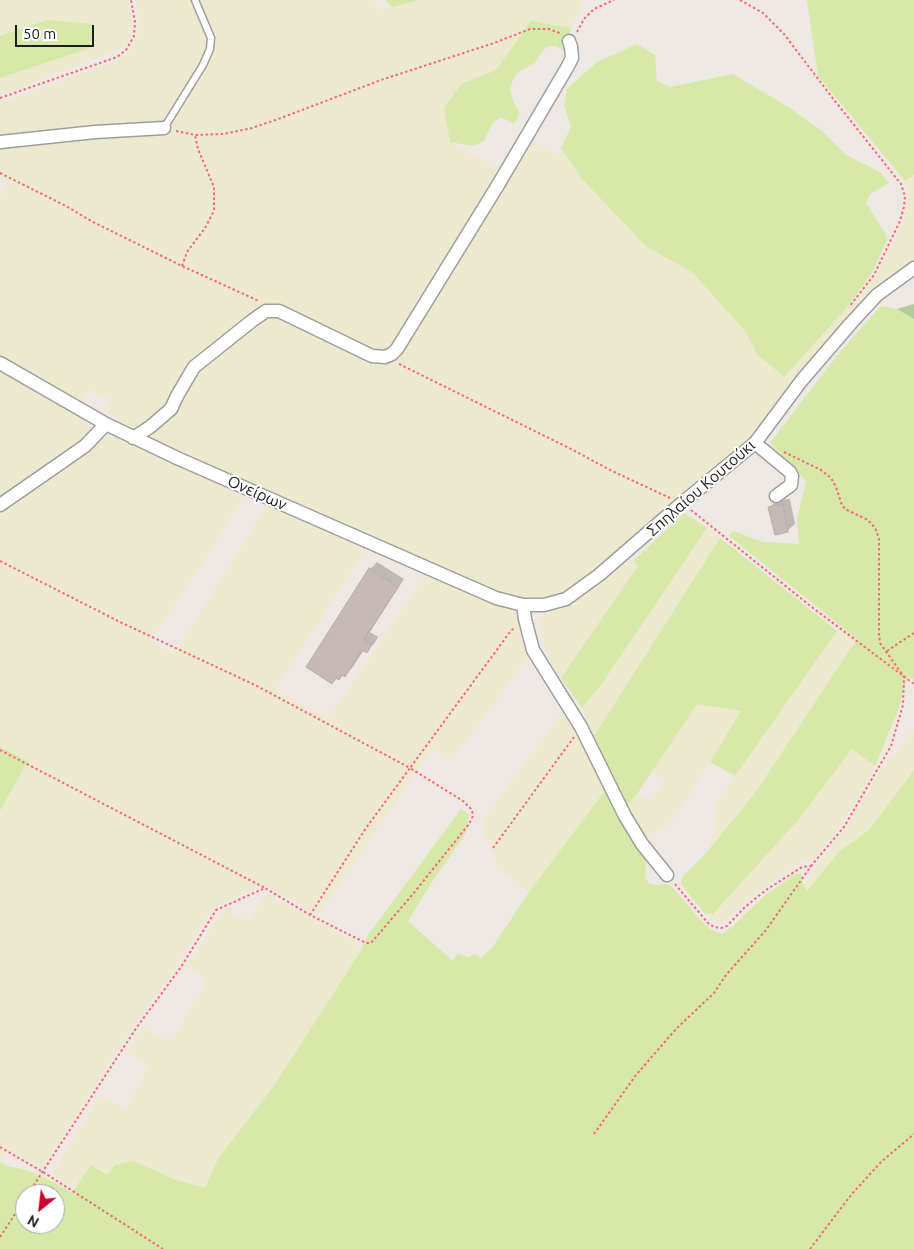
<!DOCTYPE html>
<meta charset="utf-8">
<style>
body{margin:0}
#map{position:relative;width:914px;height:1249px;overflow:hidden;background:#eee8e3;font-family:Ubuntu,sans-serif}
canvas{display:block}
.north{position:absolute;left:15px;top:1184px;width:50px;height:50px;box-sizing:border-box;background:#fff;border:1px solid #a5a5a5;border-radius:50%;rotate:209deg;font-size:14px;font-weight:700;line-height:20px;text-align:center;color:#1d1d1d}
.north::after{content:'';display:block;margin:auto;width:18px;height:22px;background:#c9012c;clip-path:polygon(50% 0,100% 100%,50% 72%,0 100%)}
.scale{position:absolute;left:15px;top:25px;width:79px;height:22px;box-sizing:border-box;border:2px solid #1d1d1d;border-top:0;padding-left:6px;font-size:15px;line-height:18px;white-space:nowrap;color:#1d1d1d;-webkit-text-stroke:4px #fff;paint-order:stroke}
</style>
<div id="map">
<canvas width="914" height="1249"></canvas>
<div class="north">N</div>
<div class="scale">50 m</div>
</div>
<script>
const g = document.querySelector('canvas').getContext('2d');
g.lineJoin = 'round';
function paint(path, color) { g.fillStyle = color; g.fill(path, 'evenodd'); }
const shape = rows => new Path2D(rows.map(r => 'M' + r).join(''));
function strokePath(path, color, width, dash) { g.strokeStyle = color; g.lineWidth = width; g.lineCap = dash ? 'butt' : 'round'; g.setLineDash(dash || []); g.stroke(path); }
function drawText(font, color, halo, rows, align = 'center') {
  g.font = font + ' Ubuntu,sans-serif'; g.lineWidth = 4; g.setLineDash([]); g.textBaseline = 'middle'; g.strokeStyle = halo; g.fillStyle = color; for (const [text, x, y, turn = 0] of rows) {
    g.save(); g.translate(x, y); g.rotate((+turn || 0) * Math.PI / 180); g.textAlign = isNaN(turn) ? turn : align; if (halo) g.strokeText(text, 0, 0); g.fillText(text, 0, 0); g.restore();
  }
}
paint(shape([
 [0,0,127,0,133,17,131,35,126,44,113,52,0,95,0,78,89,48,94,24,47,20,0,36],
 [135,0,371,0,381,10,420,0,581,0,582,6,571,28,531,21,496,70,461,84,444,108,450,142,511,177,533,141,557,155,561,148,581,178,646,246,693,273,745,331,757,354,784,377,876,276,887,255,902,222,908,193,905,181,914,175,914,263,897,274,753,441,569,593,542,602,496,593,114,426,118,418,104,410,109,400,89,390,78,404,0,358,0,197,8,181,0,176,0,103,113,62,130,52,137,38,138,16],
 [0,369,75,412,85,420,88,429,85,438,79,445,0,499],
 [106,437,117,438,238,490,243,498,197,572,150,642,174,654,268,504,368,546,274,691,329,718,423,579,431,575,515,608,520,613,531,653,450,762,432,749,319,915,265,885,212,908,173,973,136,1022,42,1169,8,1149,0,1162,0,811,28,761,0,747,0,507,99,440],
 [707,528,720,538,594,736,582,708,601,685],
 [633,561,639,565,561,678,552,665,544,645,541,620,542,615,563,608,614,572],
 [840,626,857,639,755,793,707,852,714,831,714,806],
 [697,703,741,711,679,812,666,827,642,837,625,808,637,794,651,801,664,779,651,772],
 [565,709,607,788,529,892,496,867,495,855,480,823],
 [914,728,914,770,869,830,839,852,807,891,803,884,847,827,890,755,895,756],
 [852,749,875,766,859,797,837,830,814,859,798,863,751,897,724,921,719,924,706,914,713,914,799,819],
 [265,894,359,944,359,954,273,1087,218,1159,205,1189,174,1179,108,1175,91,1165,75,1189,52,1174,101,1094,125,1110,149,1067,128,1052,142,1027,171,1042,207,981,187,967,221,914,226,909,249,922]
]), '#ede9ce');
paint(shape([
 [385,0,420,0,392,7],
 [807,0,914,0,914,175,905,181,818,76],
 [47,20,94,24,90,48,0,78,0,36],
 [531,21,571,28,566,43,566,52,556,46,549,46,543,50,535,63,518,72,513,80,510,90,513,100,520,114,514,124,501,117,492,124,484,141,473,146,450,142,444,108,461,84,496,70],
 [637,44,655,55,657,81,670,87,733,74,788,107,822,131,846,155,880,172,889,183,870,194,866,203,888,238,872,273,844,311,784,377,757,354,745,331,693,273,646,246,581,178,561,148,571,127,564,105,567,89,597,62],
 [881,306,897,309,914,319,914,680,908,676,898,711,875,766,852,749,799,819,713,914,705,914,681,884,682,877,707,852,755,793,857,639,729,536,733,531,763,542,799,544,797,520,806,481,770,443,839,353],
 [684,513,707,528,601,685,582,708,561,678,638,566,633,561],
 [720,538,837,631,735,776,710,762,741,711,697,704,637,794,625,808,594,736],
 [0,747,28,761,0,811],
 [914,770,914,1249,0,1249,0,1162,6,1166,23,1169,52,1181,72,1193,91,1165,107,1175,115,1165,133,1161,174,1179,205,1188,218,1159,273,1087,359,954,368,935,461,809,469,814,466,833,432,882,408,921,453,961,458,953,469,958,474,954,481,958,492,948,529,892,607,788,646,859,645,877,649,884,657,885,667,884,673,888,698,917,710,929,722,934,733,926,763,897,795,874,801,874,803,884,807,891,839,852,869,830],
 [25,1194,55,1194,55,1224,25,1224]
]), '#d6e9a8');
paint(shape([
 [914,304,914,319,897,309]
]), '#b3cd98');
paint(shape([
 [790,499,795,524,787,531,769,508,777,500],
 [377,562,404,579,370,632,378,637,374,644,366,651,364,650,352,668,345,676,343,674,332,682,370,569]
]), '#0003');
const building = shape([
 [783,505,788,532,775,535,768,507,783,505],
 [369,568,398,587,364,639,372,644,367,653,362,650,345,677,342,675,339,680,336,678,332,684,306,667,369,568]
]);
paint(building, '#c6b9b6');
strokePath(building, '#c0aba5', 1);
const service = shape([
 [164,128,203,65,210,49,211,38,195,0]
]);
const minor = shape([
 [0,142,95,132,164,128],
 [0,363,106,424,177,458,496,598,523,605,544,605,566,599,599,575,682,503,755,443,802,380,852,322,877,295,914,268],
 [133,438,150,427,171,409,177,396,194,367,253,320,266,311,279,311,372,356,385,357,392,354,397,349,498,185,568,66,572,58,571,47,569,41],
 [755,443,790,472,792,476,791,485,776,496],
 [0,505,85,446,106,424],
 [523,605,525,619,533,650,581,727,625,816,642,844,667,875]
]);
strokePath(service, '#9e9e9e', 9);
strokePath(minor, '#9e9e9e', 15);
strokePath(shape([
 [740,0,763,13,784,34,831,96,901,184,905,196,904,207,900,221,874,275,849,307],
 [577,32,584,19,594,9,614,0],
 [0,98,117,57,126,50,134,36,135,22,131,0],
 [176,131,195,135,223,134,252,128,281,118,381,80,494,43,530,29,549,29,562,34],
 [0,173,66,206,93,222,182,266,259,301],
 [182,266,187,252,205,228,214,211,214,187,198,149,195,135],
 [399,364,573,450,612,471,670,498],
 [784,452,821,470,831,478,836,487,842,505,845,509,866,519,872,524,876,530,879,539,879,635,880,643,904,677,903,705,891,746,844,827,811,866],
 [691,510,813,608,914,684],
 [0,561,120,622,255,685,410,768,366,828,310,915],
 [887,651,914,633],
 [0,750,265,888],
 [493,848,574,737],
 [594,1134,636,1075,676,1029,714,993,726,975,766,930,811,866,802,867,766,890,745,907,727,926,721,928,714,927,708,923,674,883],
 [0,1147,43,1172,163,1249],
 [28,1194,137,1027,181,967,216,910,265,888,310,915,366,943,371,943,413,894,469,824,473,816,472,810,463,801,410,768,510,632,515,627],
 [0,1237,25,1199],
 [810,1249,851,1195,881,1162,914,1134]
]), '#f96979', 2, [2.5, 2.5]);
strokePath(service, '#fff', 6);
strokePath(minor, '#fff', 12);
drawText('16px', '#1d1d1d', '#fff', [
 ["Σπηλαίου Κουτούκι",701,488,-41],
 ["Ονείρων",257,493,24]
]);
</script>
